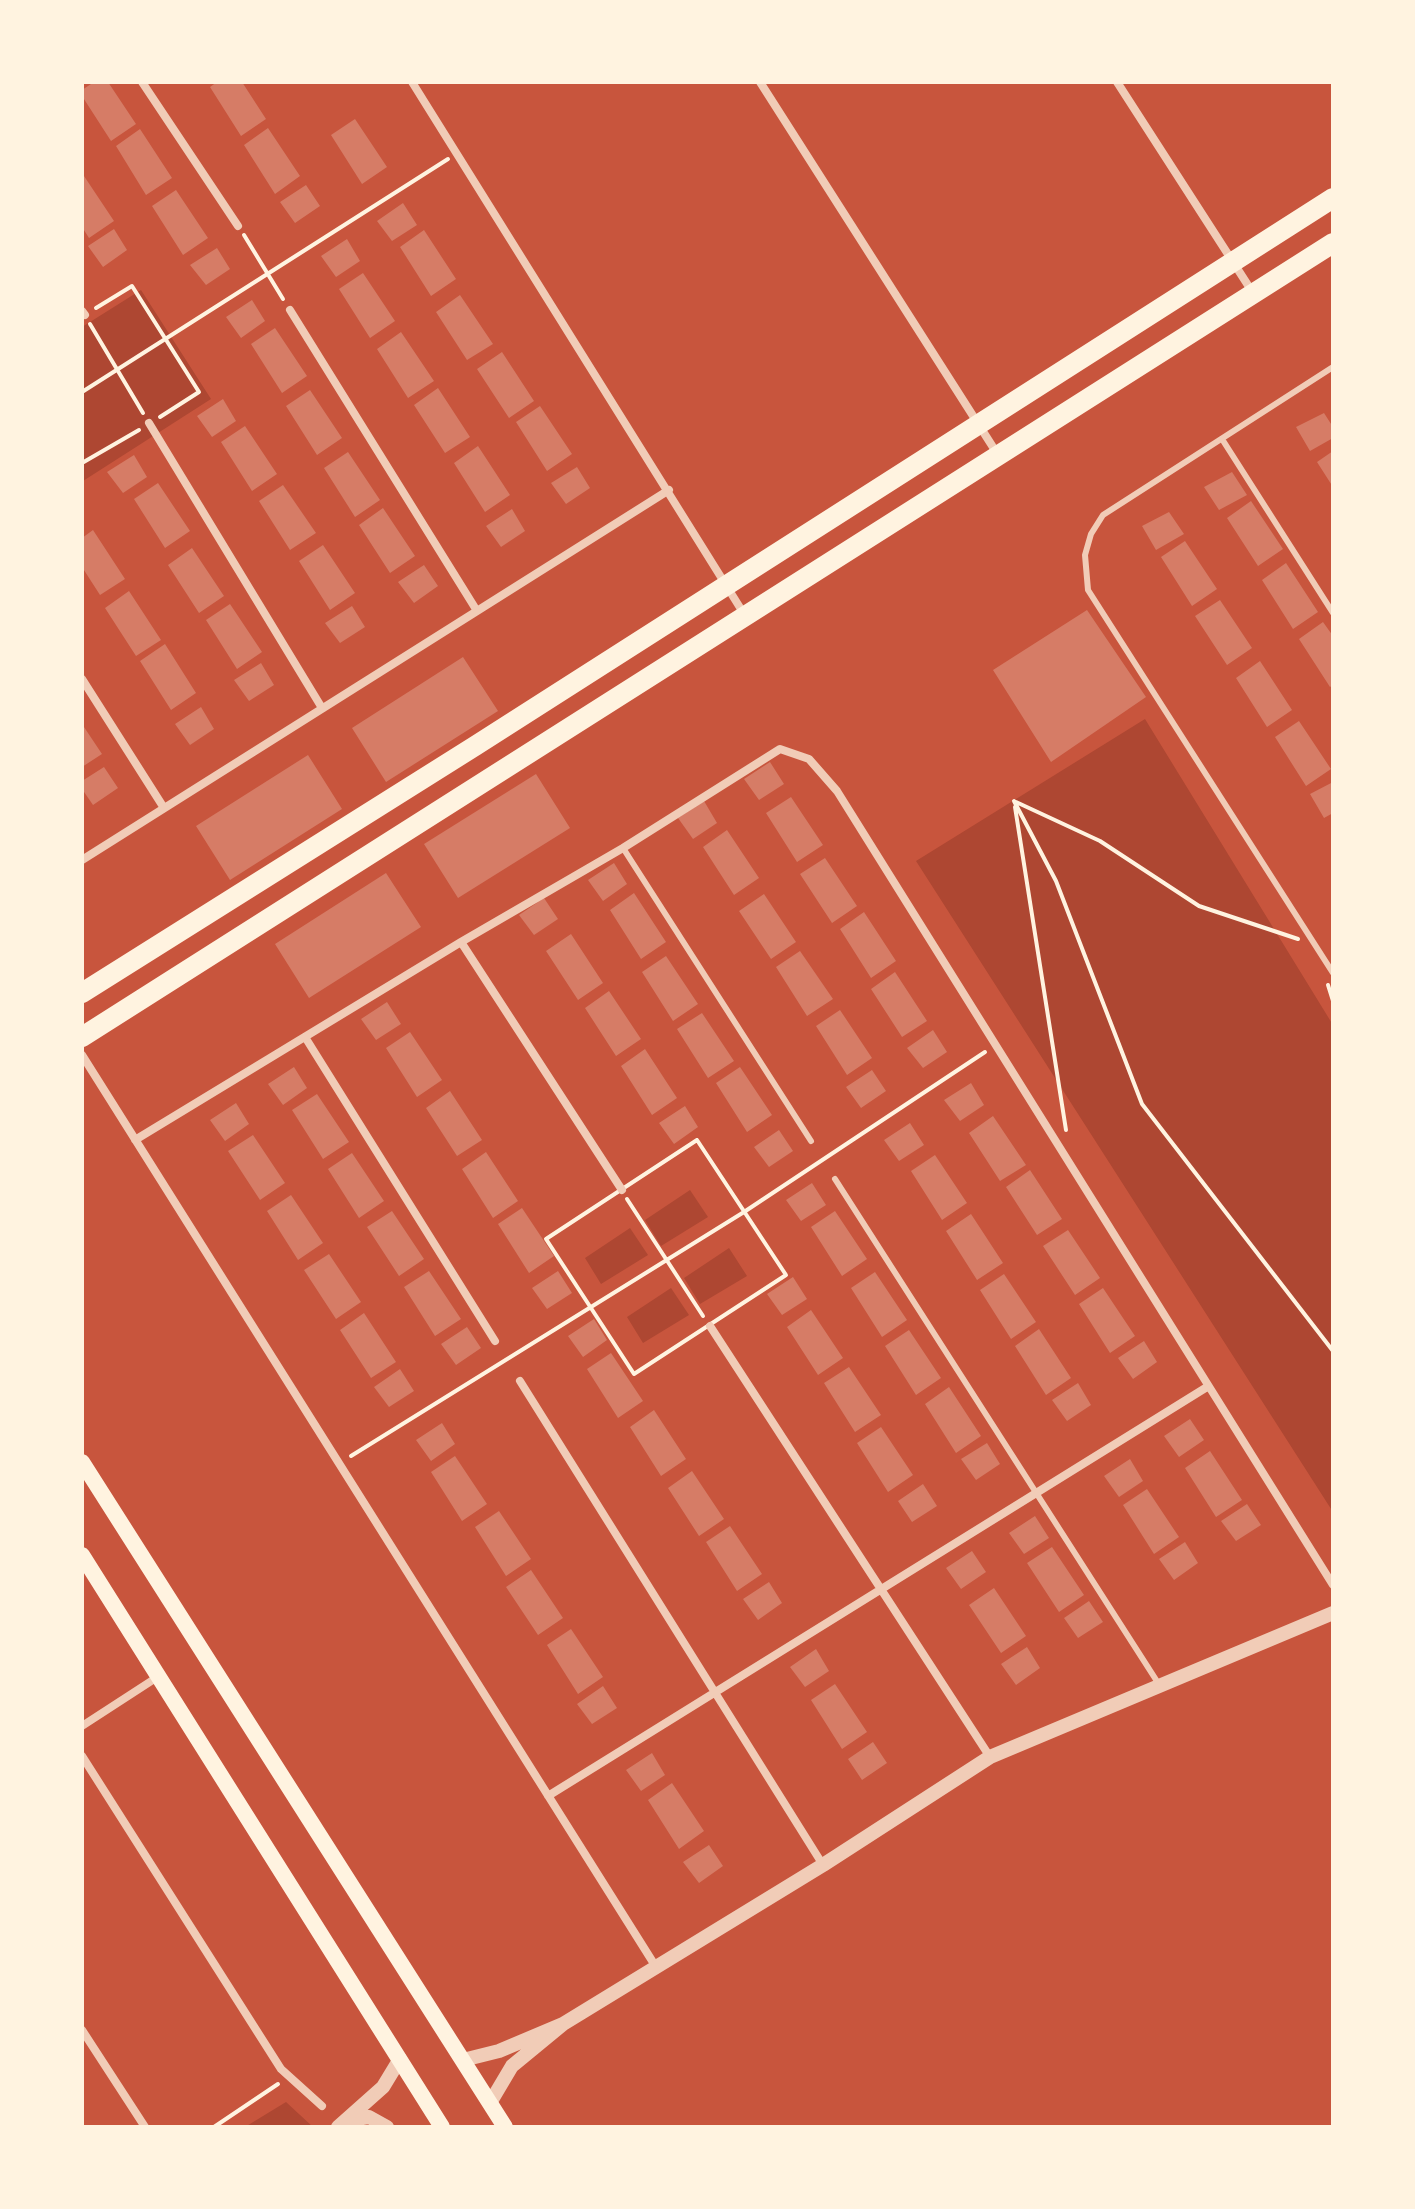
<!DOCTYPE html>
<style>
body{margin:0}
#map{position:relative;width:1415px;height:2209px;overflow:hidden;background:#c8553d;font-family:Bitter,serif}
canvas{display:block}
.frame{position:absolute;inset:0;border:84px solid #fff3e0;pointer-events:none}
</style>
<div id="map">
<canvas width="1415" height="2209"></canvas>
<div class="frame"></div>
</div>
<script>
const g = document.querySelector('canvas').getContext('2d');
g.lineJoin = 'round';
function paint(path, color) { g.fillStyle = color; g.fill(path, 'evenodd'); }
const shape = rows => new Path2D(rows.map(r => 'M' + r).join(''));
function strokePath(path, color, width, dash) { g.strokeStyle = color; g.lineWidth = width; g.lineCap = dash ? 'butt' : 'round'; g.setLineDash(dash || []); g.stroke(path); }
paint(shape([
 [141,290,211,399,83,481,82,327],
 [1145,719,1333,1025,1333,1512,916,861],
 [690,1190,708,1217,661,1246,645,1220],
 [630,1228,648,1255,601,1284,585,1258],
 [729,1248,747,1276,700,1304,684,1278],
 [671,1288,689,1315,643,1343,627,1317],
 [286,2102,313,2127,245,2127]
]), '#ae4732');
paint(shape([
 [94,82,108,82,136,124,111,141,82,96,82,90],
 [217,82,242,82,266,119,241,136,210,87],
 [355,119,387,167,362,184,331,135],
 [268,128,300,176,275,194,244,145],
 [140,129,172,178,146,195,116,146],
 [82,173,114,221,89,238,82,227],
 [306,185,320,206,295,223,280,202],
 [176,190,208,238,183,255,152,206],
 [403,203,417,225,392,241,377,221],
 [114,229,127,250,103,267,88,246],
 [424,230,456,279,431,296,400,247],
 [347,239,360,261,336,277,321,256],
 [217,248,230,269,206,285,190,265],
 [363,273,395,321,370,338,339,289],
 [460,295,493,344,467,360,436,312],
 [252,300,265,321,241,338,226,317],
 [275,328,307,376,282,393,251,344],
 [401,332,434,381,408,398,377,349],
 [502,352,534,401,509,418,477,369],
 [438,388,470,437,445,453,414,405],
 [310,390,342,438,317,455,286,406],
 [223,399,236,421,212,437,197,416],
 [540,406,572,454,547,471,516,422],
 [1324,413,1333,427,1333,438,1310,451,1296,427],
 [245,426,277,474,252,491,221,442],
 [478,446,510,495,485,512,454,463],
 [1333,451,1333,487,1317,462],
 [348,452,380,500,355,517,324,468],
 [134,455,147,477,123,493,107,472],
 [577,467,590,488,566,504,551,483],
 [1232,472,1247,495,1219,510,1204,487],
 [158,483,190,531,165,548,134,499],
 [283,485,316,533,290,550,259,501],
 [1251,501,1283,549,1258,566,1227,518],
 [383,508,415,556,390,573,359,525],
 [512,509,525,531,501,547,486,526],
 [1169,512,1184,534,1156,550,1142,526],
 [93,530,125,579,100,595,82,567,82,538],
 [1185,541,1217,589,1192,606,1161,557],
 [323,545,355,593,330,610,299,561],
 [192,548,224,596,199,613,168,565],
 [1286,563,1318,612,1293,629,1262,580],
 [424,565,438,586,414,603,398,582],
 [129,591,161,640,136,656,105,608],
 [1220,600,1252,648,1227,665,1195,616],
 [230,604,262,652,237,669,206,620],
 [352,606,365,627,340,643,325,623],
 [1087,610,1146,697,1051,762,993,670],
 [1323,622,1333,636,1333,685,1330,687,1299,639],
 [165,644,196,693,171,710,140,661],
 [463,657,498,711,386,782,352,728],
 [1260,661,1292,710,1267,727,1236,678],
 [261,663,274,685,249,701,234,680],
 [201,707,214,729,190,745,175,724],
 [1299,721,1331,769,1306,786,1275,737],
 [82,724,102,754,82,767],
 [308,755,342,809,230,880,196,826],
 [770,762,784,784,759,800,744,779],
 [104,767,118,788,93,805,82,789,82,781],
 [536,774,570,828,458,898,424,844],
 [1333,782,1333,813,1324,818,1310,794],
 [791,797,823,845,797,862,766,813],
 [704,801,717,823,693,839,678,818],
 [727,830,759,878,734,895,703,847],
 [825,858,857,906,832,923,800,874],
 [614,863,627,884,603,901,588,880],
 [386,873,421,927,309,998,275,944],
 [634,893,666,942,641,959,610,910],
 [764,894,796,942,771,959,739,911],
 [544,898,558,919,534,935,519,915],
 [864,912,896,961,871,978,840,929],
 [571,934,603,983,578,1000,546,951],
 [800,951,833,999,807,1016,776,967],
 [666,956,698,1004,673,1021,642,972],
 [895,972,927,1021,902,1037,871,989],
 [609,991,641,1039,616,1056,585,1008],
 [387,1002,401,1024,376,1040,361,1019],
 [840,1010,872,1058,847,1075,816,1026],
 [702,1013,734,1061,708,1078,677,1029],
 [933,1030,947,1052,923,1068,907,1048],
 [410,1032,442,1080,417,1097,386,1048],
 [645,1049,677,1098,652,1115,621,1066],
 [294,1067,307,1088,283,1105,268,1084],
 [740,1067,772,1115,747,1132,716,1083],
 [872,1070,886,1091,861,1108,846,1087],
 [971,1083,984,1105,960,1121,944,1100],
 [450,1091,482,1140,457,1156,426,1108],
 [317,1094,349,1142,323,1159,292,1110],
 [236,1103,249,1124,225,1141,210,1120],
 [685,1106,698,1127,674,1144,659,1123],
 [993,1116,1026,1165,1000,1181,969,1133],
 [910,1123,924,1145,899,1161,884,1140],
 [779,1130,793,1151,769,1167,754,1147],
 [253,1135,285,1183,260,1200,228,1151],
 [486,1152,518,1201,493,1218,462,1169],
 [352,1153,384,1201,359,1218,328,1169],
 [935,1155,967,1203,942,1220,911,1171],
 [1030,1170,1062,1219,1037,1235,1006,1187],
 [812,1183,826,1205,801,1221,786,1200],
 [291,1195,323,1243,298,1260,267,1211],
 [522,1208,554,1256,529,1273,498,1224],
 [392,1211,424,1259,399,1276,367,1227],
 [835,1211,867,1259,842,1276,811,1227],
 [971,1214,1003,1263,977,1280,946,1231],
 [1068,1230,1100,1278,1075,1295,1043,1246],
 [329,1254,361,1302,336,1319,304,1270],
 [429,1271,461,1319,435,1336,404,1287],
 [558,1271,572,1293,547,1309,532,1288],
 [875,1272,907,1320,882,1337,851,1288],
 [1004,1274,1036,1322,1011,1339,980,1290],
 [793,1277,807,1299,782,1315,767,1294],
 [1103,1288,1135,1336,1110,1353,1079,1304],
 [811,1310,843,1358,818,1375,787,1327],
 [364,1313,396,1362,371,1378,340,1330],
 [594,1319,607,1340,583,1357,568,1336],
 [467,1327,481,1348,456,1365,441,1344],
 [1039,1329,1071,1378,1046,1395,1015,1346],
 [909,1330,941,1378,916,1395,885,1346],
 [1144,1341,1157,1362,1133,1379,1118,1358],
 [611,1353,643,1401,618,1418,587,1369],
 [849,1367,881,1415,855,1432,824,1383],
 [400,1369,414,1391,389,1407,374,1387],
 [1078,1383,1091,1405,1067,1421,1052,1400],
 [949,1387,981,1436,956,1453,925,1404],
 [654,1410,686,1459,661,1476,630,1427],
 [1190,1419,1204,1440,1179,1457,1164,1436],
 [442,1423,455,1444,431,1461,416,1440],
 [881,1427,913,1475,888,1492,857,1443],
 [987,1443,1000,1464,976,1480,961,1459],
 [1210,1451,1242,1500,1216,1517,1185,1468],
 [455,1456,487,1504,462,1521,431,1472],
 [1130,1459,1143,1481,1119,1497,1104,1476],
 [692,1471,724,1519,699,1536,668,1488],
 [923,1484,937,1506,912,1522,898,1501],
 [1147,1489,1179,1537,1154,1554,1123,1505],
 [1247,1504,1261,1525,1236,1541,1221,1521],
 [499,1511,531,1559,506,1576,475,1527],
 [1035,1516,1049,1538,1024,1554,1009,1533],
 [730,1526,762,1574,737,1591,706,1542],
 [1185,1542,1198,1563,1174,1580,1159,1559],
 [1052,1547,1084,1595,1059,1612,1027,1563],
 [972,1551,986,1572,961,1589,946,1568],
 [531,1570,563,1618,538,1635,506,1587],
 [769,1582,782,1603,758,1620,743,1599],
 [994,1588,1026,1636,1001,1653,969,1605],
 [1089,1601,1103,1622,1078,1638,1064,1618],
 [571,1629,603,1677,578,1694,547,1645],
 [1027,1647,1040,1668,1016,1685,1001,1664],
 [816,1649,829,1671,805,1687,790,1667],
 [835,1684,867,1732,842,1749,811,1700],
 [603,1686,617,1708,592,1724,577,1704],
 [873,1742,887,1763,862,1780,848,1759],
 [652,1753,665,1775,641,1791,626,1770],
 [672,1783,704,1831,679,1849,648,1800],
 [709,1845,723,1866,699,1883,683,1862]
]), '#d67c66');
strokePath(shape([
 [244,235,283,299],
 [96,308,132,286,199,392,160,417],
 [90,324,143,413],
 [82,392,448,159],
 [82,463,139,430],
 [1014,801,1056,881,1142,1104,1333,1351],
 [1016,802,1100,841,1199,906,1298,939],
 [1015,807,1066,1130],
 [1328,985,1333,1001],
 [697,1140,786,1275,634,1374,546,1239,697,1140],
 [627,1199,703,1316],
 [351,1456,744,1212,985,1052],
 [214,2127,278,2084]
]), '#fff3e0', 4);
strokePath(shape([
 [1333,367,1103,515,1091,534,1085,555,1088,590,1333,973],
 [1222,439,1333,613],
 [623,848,811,1141],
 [835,1179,1160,1686]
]), '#f1ccb7', 6);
strokePath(shape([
 [142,82,238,226],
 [412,82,744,614],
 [760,82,998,455],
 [1117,82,1253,293],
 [290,310,477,611],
 [82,311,85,315],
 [149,423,322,708],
 [82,679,164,808],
 [82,860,669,490],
 [461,942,622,1190],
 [305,1037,495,1341],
 [82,1055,656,1967],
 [135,1140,461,942,623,848,780,749,809,759,837,791,1333,1585],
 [710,1326,990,1757],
 [520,1381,823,1865],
 [82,1726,159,1676],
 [82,1756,281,2069,322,2106],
 [548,1796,1207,1387],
 [82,2030,145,2127]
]), '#f1ccb7', 8);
strokePath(shape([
 [563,2024,823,1865,990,1757,1333,1613],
 [463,2060,499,2051,563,2024,512,2066,490,2103],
 [349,2120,369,2117,387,2127],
 [338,2127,383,2087,400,2059]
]), '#f1ccb7', 14);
strokePath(shape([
 [82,1462,505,2127],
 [82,1555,442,2127]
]), '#fff3e0', 16);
strokePath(shape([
 [82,993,475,746,1333,198],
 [82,1037,1333,243]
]), '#fff3e0', 20);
</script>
